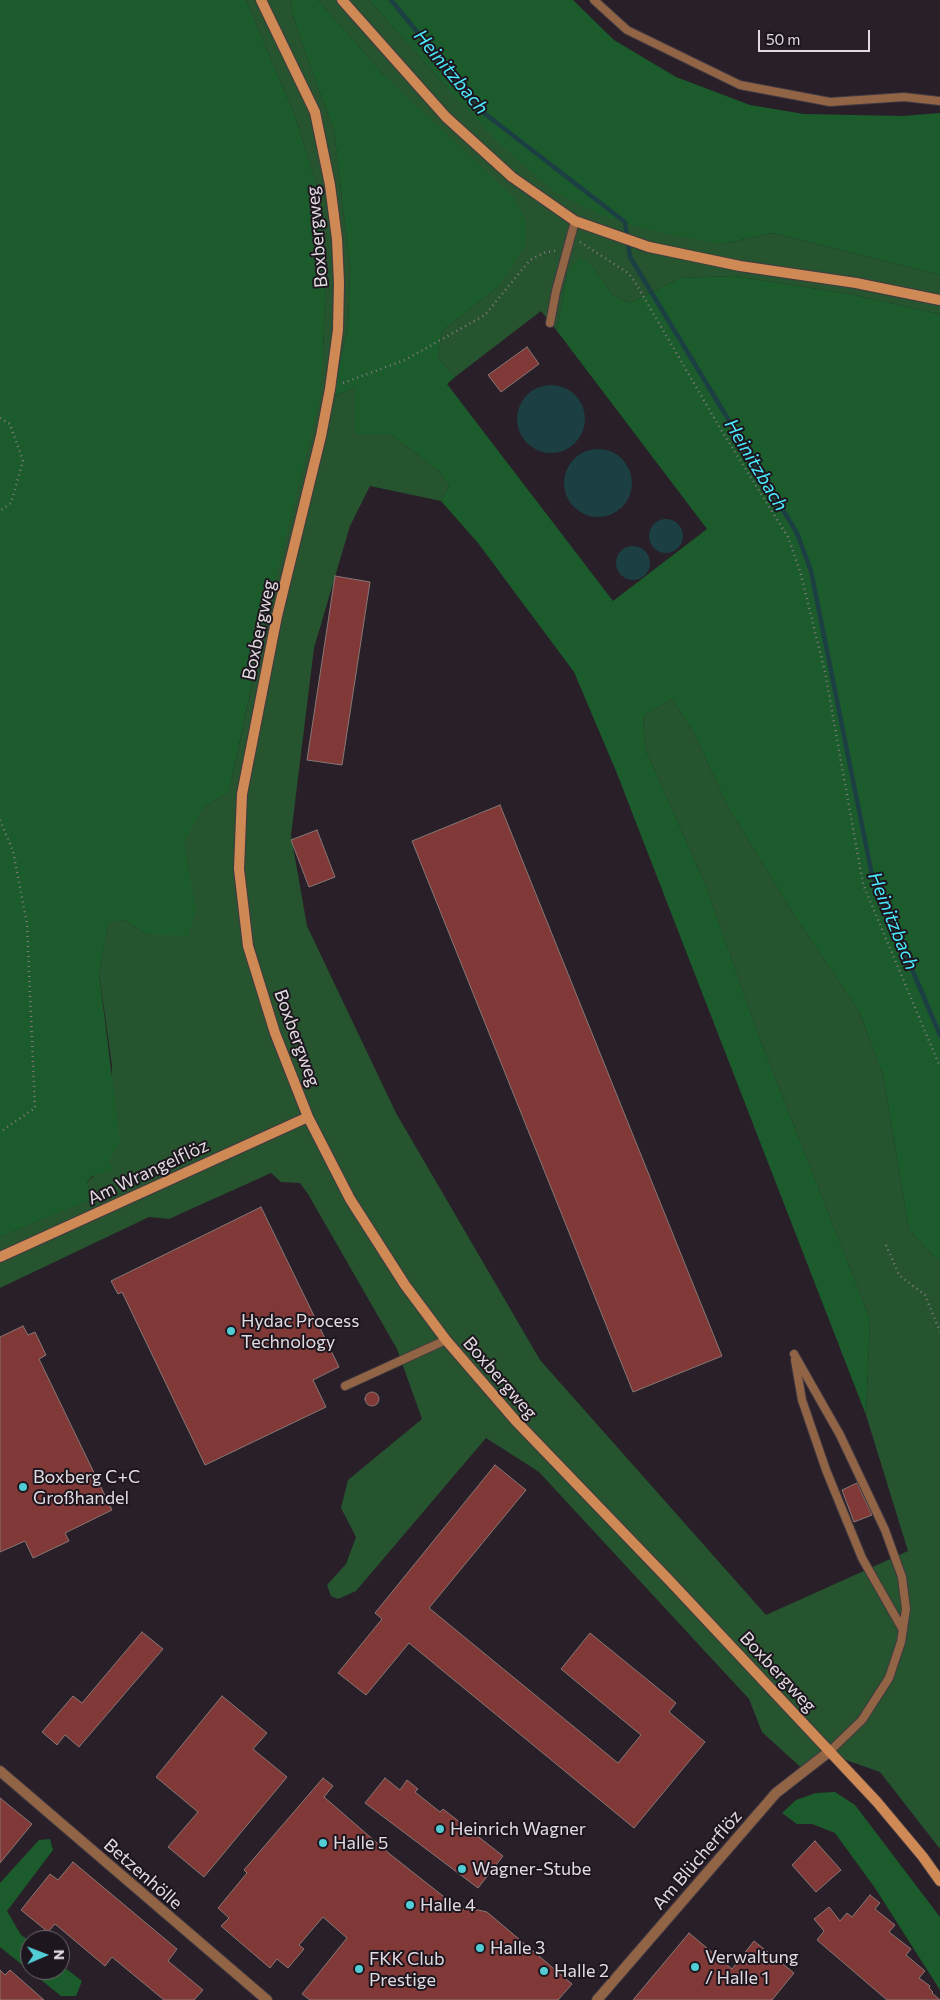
<!DOCTYPE html>
<meta charset="utf-8">
<style>
body{margin:0}
#map{position:relative;width:940px;height:2000px;overflow:hidden;background:#281f28;font-family:Commissioner,sans-serif}
canvas{display:block}
.north{position:absolute;left:20px;top:1930px;width:50px;height:50px;box-sizing:border-box;background:#1e161e;border:1px solid #6c656c;border-radius:50%;rotate:89deg;font-size:14px;font-weight:700;line-height:20px;text-align:center;color:#e2dce2}
.north::after{content:'';display:block;margin:auto;width:18px;height:22px;background:#52ccd5;clip-path:polygon(50% 0,100% 100%,50% 72%,0 100%)}
.scale{position:absolute;left:758px;top:30px;width:112px;height:22px;box-sizing:border-box;border:2px solid #e2dce2;border-top:0;padding-left:6px;font-size:15px;line-height:18px;white-space:nowrap;color:#e2dce2;-webkit-text-stroke:4px #1e161e;paint-order:stroke}
</style>
<div id="map">
<canvas width="940" height="2000"></canvas>
<div class="north">N</div>
<div class="scale">50 m</div>
</div>
<script>
const g = document.querySelector('canvas').getContext('2d');
g.lineJoin = 'round';
function paint(path, color) { g.fillStyle = color; g.fill(path, 'evenodd'); }
const shape = rows => new Path2D(rows.map(r => 'M' + r).join(''));
function strokePath(path, color, width, dash) { g.strokeStyle = color; g.lineWidth = width; g.lineCap = dash ? 'butt' : 'round'; g.setLineDash(dash || []); g.stroke(path); }
function drawText(font, color, halo, rows, align = 'center') {
  g.font = font + ' Commissioner,sans-serif'; g.lineWidth = 4; g.setLineDash([]); g.textBaseline = 'middle'; g.strokeStyle = halo; g.fillStyle = color; for (const [text, x, y, turn = 0] of rows) {
    g.save(); g.translate(x, y); g.rotate((+turn || 0) * Math.PI / 180); g.textAlign = isNaN(turn) ? turn : align; if (halo) g.strokeText(text, 0, 0); g.fillText(text, 0, 0); g.restore();
  }
}
paint(shape([
 [246,0,292,0,291,9,300,38,334,131,350,268,348,328,332,397,355,388,390,434,439,471,449,486,441,501,370,486,350,526,314,648,291,835,307,926,396,1113,540,1360,766,1615,908,1551,866,1415,870,1319,758,1034,706,886,645,748,643,716,672,699,694,733,728,807,796,918,859,1011,883,1075,909,1230,940,1262,940,1849,880,1772,826,1753,807,1773,762,1732,749,1699,539,1472,486,1438,356,1591,338,1599,331,1596,327,1585,346,1564,356,1537,341,1508,348,1480,422,1419,397,1349,308,1194,300,1183,281,1182,271,1173,169,1219,149,1217,0,1288,0,1237,96,1197,90,1192,87,1182,109,1161,112,1066,99,973,109,921,125,920,146,934,189,871,183,842,204,807,229,792,323,355,326,272,317,186,295,116],
 [318,0,369,0,446,87,722,244,773,233,940,275,940,314,850,294,734,276,680,278,630,303,614,296,590,263,567,273,557,331,541,311,455,377,438,358,442,331,499,286,384,75]
]), '#26542f');
paint(shape([
 [0,0,246,0,295,116,317,186,326,272,323,355,319,402,267,614,229,792,204,807,184,842,196,911,188,936,146,934,125,920,109,922,99,973,120,1142,109,1161,114,1170,92,1176,87,1182,90,1192,97,1197,0,1237],
 [292,0,318,0,384,75,514,198,526,221,526,244,499,286,442,331,438,358,455,377,447,384,613,601,707,529,557,331,567,273,580,257,590,263,614,296,630,303,680,278,734,276,850,294,940,314,940,1262,909,1230,883,1075,859,1011,796,918,728,807,694,733,672,699,643,716,645,748,706,886,758,1034,870,1319,866,1415,616,771,574,672,478,543,441,501,449,486,439,471,390,434,355,434,355,388,332,397,348,328,350,268,334,131,300,38,291,9],
 [369,0,573,0,614,40,676,77,750,105,804,114,903,116,940,113,940,275,773,233,722,244,648,230,602,215,555,192,502,146,446,87],
 [835,1792,855,1805,940,1917,940,1990,875,1888,835,1833,812,1824,797,1824,782,1813,796,1800,816,1793],
 [50,1839,53,1850,7,1911,21,1935,30,1941,30,1970,60,1970,60,1964,82,1981,76,1996,61,1996,0,1947,0,1883,39,1840]
]), '#1c5c2c');
paint(shape([
 '517 419a34 34 0 1 1 68 0a34 34 0 1 1-68 0Z',
 '564 483a34 34 0 1 1 68 0a34 34 0 1 1-68 0Z',
 '649 536a17 17 0 1 1 34 0a17 17 0 1 1-34 0Z',
 '616 563a17 17 0 1 1 34 0a17 17 0 1 1-34 0Z'
]), '#1c3f43');
strokePath(shape([
 [391,0,484,113,625,222,630,257,797,533,811,571,872,875,940,1035]
]), '#1c3f43', 4.5);
const building = shape([
 [527,347,539,364,501,392,488,375,527,347],
 [335,576,370,582,342,765,307,760,335,576],
 [500,805,722,1356,633,1392,412,841,500,805],
 [317,830,335,877,309,887,291,840,317,830],
 [261,1207,339,1367,313,1380,326,1407,205,1465,122,1292,118,1294,111,1281,261,1207],
 [23,1326,28,1335,35,1332,46,1355,39,1359,112,1510,65,1533,69,1541,33,1558,25,1541,0,1552,0,1337,23,1326],
 '365 1399a7 7 0 1 1 14 0a7 7 0 1 1-14 0Z',
 [495,1465,526,1490,429,1608,618,1763,641,1735,561,1669,590,1633,676,1703,669,1712,705,1742,634,1828,409,1643,366,1695,338,1673,382,1619,375,1613,495,1465],
 [857,1483,872,1515,854,1522,842,1490,857,1483],
 [142,1632,163,1649,79,1747,65,1735,57,1745,42,1732,73,1696,82,1703,142,1632],
 [222,1696,267,1733,253,1749,287,1777,204,1877,168,1847,198,1812,156,1777,222,1696],
 [323,1778,333,1786,324,1797,391,1855,462,1911,465,1907,487,1912,572,1984,558,2000,310,2000,302,1994,347,1938,323,1917,299,1945,304,1949,288,1968,277,1959,270,1968,221,1926,229,1918,218,1908,247,1873,244,1870,323,1778],
 [385,1778,400,1790,407,1780,418,1789,415,1792,440,1812,443,1809,503,1856,478,1888,365,1803,385,1778],
 [0,1798,32,1824,0,1863,0,1798],
 [815,1841,841,1870,816,1892,792,1865,815,1841],
 [73,1862,177,1949,168,1961,203,1990,194,2000,164,2000,112,1957,105,1966,55,1924,48,1932,21,1910,50,1874,58,1880,73,1862],
 [870,1895,880,1903,875,1909,895,1925,889,1932,911,1949,906,1955,925,1971,919,1978,930,1986,929,1988,933,1992,932,1993,940,2000,887,2000,817,1940,824,1931,814,1919,829,1907,840,1921,847,1913,852,1917,870,1895],
 [689,1933,732,1969,754,1941,794,1973,772,2000,633,2000,689,1933],
 [0,1970,5,1975,10,1970,44,2000,0,2000,0,1970]
]);
paint(building, '#813937');
strokePath(building, '#877775', 1);
const lane = shape([
 [594,0,627,30,740,85,830,102,904,97,940,101],
 [550,323,556,291,575,221],
 [794,1354,840,1435,885,1530,902,1577,906,1609,901,1642,889,1678,862,1720,830,1751],
 [795,1360,802,1400,826,1470,862,1558,903,1630],
 [345,1386,446,1340]
]);
const street = shape([
 [0,1771,267,2000],
 [597,2000,776,1793,830,1751]
]);
const secondary = shape([
 [261,0,315,112,330,185,337,239,339,283,338,330,330,389,321,436,277,616,242,794,239,869,248,946,275,1033,308,1117,350,1199,405,1285,446,1340,515,1420,668,1579,877,1802,923,1857,940,1881],
 [342,0,446,117,512,177,575,221,649,247,740,266,856,283,940,300],
 [0,1257,308,1117]
]);
strokePath(lane, '#423942', 10);
strokePath(street, '#423942', 12);
strokePath(secondary, '#423942', 12);
strokePath(shape([
 [580,242,628,273,635,282,720,428,788,537,800,571,825,672,863,884,940,1067],
 [343,383,405,360,485,315,530,260,546,252,555,251],
 [0,418,10,424,23,461,11,503,0,511],
 [0,820,13,851,27,924,35,1108,0,1132],
 [886,1245,899,1275,925,1295,940,1332]
]), '#827a82', 2.5, [1, 4]);
strokePath(lane, '#906445', 8);
strokePath(street, '#906445', 10);
strokePath(secondary, '#cf8955', 10);
for (const [x, y, r, color] of [
 [231,1331,5,"#52ccd5"],
 [23,1487,5,"#52ccd5"],
 [440,1829,5,"#52ccd5"],
 [323,1843,5,"#52ccd5"],
 [462,1869,5,"#52ccd5"],
 [410,1905,5,"#52ccd5"],
 [480,1948,5,"#52ccd5"],
 [695,1967,5,"#52ccd5"],
 [359,1969,5,"#52ccd5"],
 [544,1971,5,"#52ccd5"]
]) { const dot = new Path2D(); dot.arc(x, y, r, 0, 2 * Math.PI); g.fillStyle = color; g.fill(dot); strokePath(dot, '#1e161e', 2); }
drawText('18px', '#e2dce2', '#1e161e', [
 ["Boxbergweg",317,237,-95],
 ["Boxbergweg",259,630,-78],
 ["Boxbergweg",297,1038,70],
 ["Am Wrangelflöz",148,1172,-25],
 ["Boxbergweg",500,1378,49],
 ["Boxbergweg",778,1672,47],
 ["Am Blücherflöz",697,1860,-49],
 ["Betzenhölle",143,1874,41]
]);
drawText('18px', '#e2dce2', '#1e161e', [
 ["Hydac Process",241,1321],
 ["Technology",241,1342],
 ["Boxberg C+C",33,1477],
 ["Großhandel",33,1498],
 ["Heinrich Wagner",450,1829],
 ["Halle 5",333,1843],
 ["Wagner-Stube",472,1869],
 ["Halle 4",420,1905],
 ["Halle 3",490,1948],
 ["Verwaltung",705,1957],
 ["/ Halle 1",705,1978],
 ["FKK Club",369,1959],
 ["Prestige",369,1980],
 ["Halle 2",554,1971]
], 'left');
drawText('italic 19px', '#4aeafd', '#1e161e', [
 ["Heinitzbach",451,72,50],
 ["Heinitzbach",756,465,59],
 ["Heinitzbach",893,921,68]
]);
</script>
